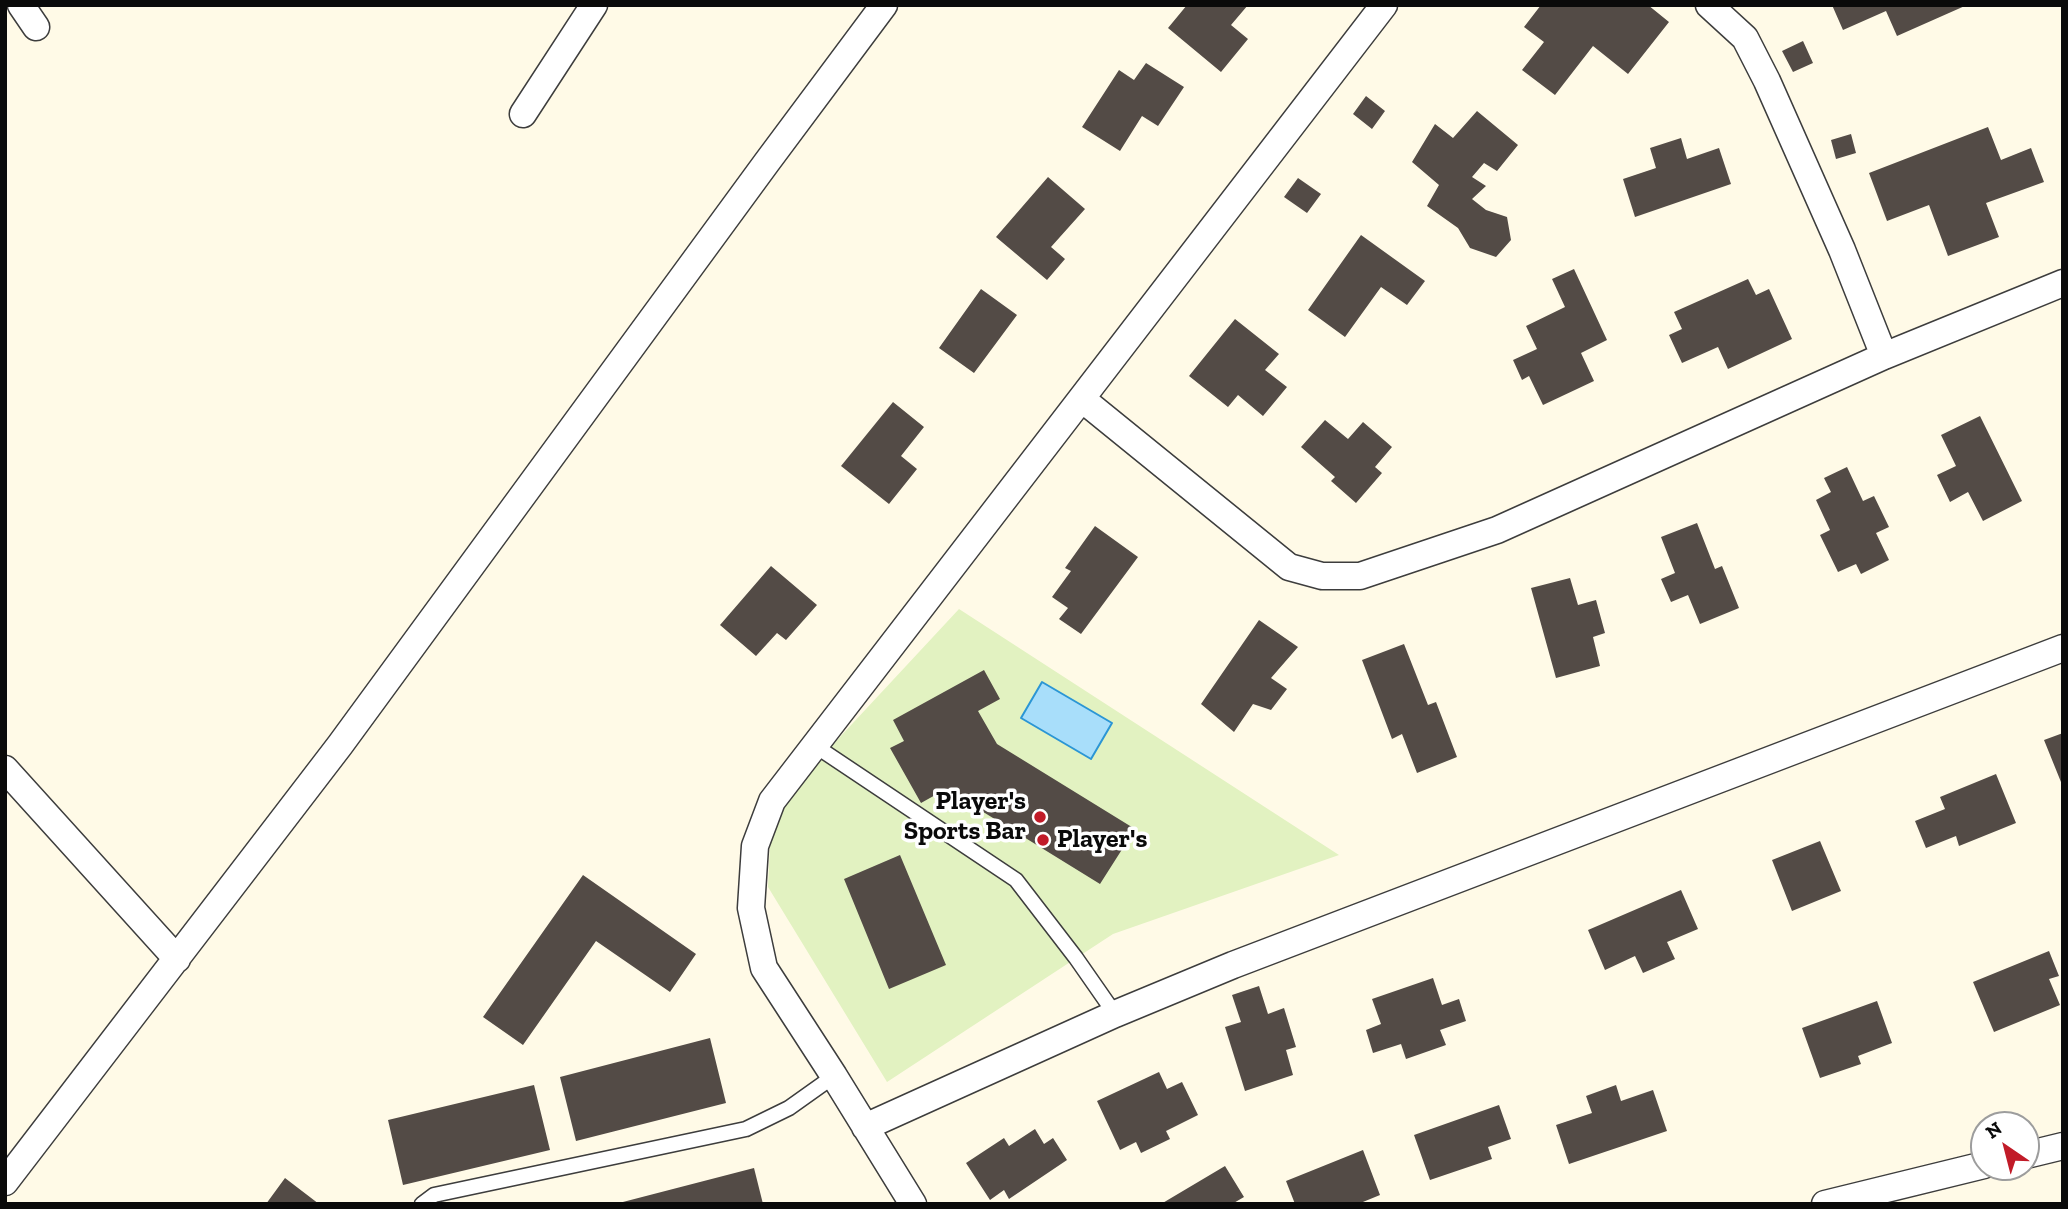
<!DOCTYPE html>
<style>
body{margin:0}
#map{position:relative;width:2068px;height:1209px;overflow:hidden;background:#fffae7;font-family:"Zilla Slab",serif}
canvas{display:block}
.frame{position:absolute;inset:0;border:7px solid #0a0a0a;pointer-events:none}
.north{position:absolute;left:1970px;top:1111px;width:70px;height:70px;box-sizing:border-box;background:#fff;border:2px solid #9d9d9d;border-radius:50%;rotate:325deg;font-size:19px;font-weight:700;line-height:28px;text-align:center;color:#0a0a0a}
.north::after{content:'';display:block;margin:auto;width:24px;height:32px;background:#c11b28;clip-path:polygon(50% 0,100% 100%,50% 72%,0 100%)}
</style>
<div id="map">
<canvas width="2068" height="1209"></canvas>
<div class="frame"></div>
<div class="north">N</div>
</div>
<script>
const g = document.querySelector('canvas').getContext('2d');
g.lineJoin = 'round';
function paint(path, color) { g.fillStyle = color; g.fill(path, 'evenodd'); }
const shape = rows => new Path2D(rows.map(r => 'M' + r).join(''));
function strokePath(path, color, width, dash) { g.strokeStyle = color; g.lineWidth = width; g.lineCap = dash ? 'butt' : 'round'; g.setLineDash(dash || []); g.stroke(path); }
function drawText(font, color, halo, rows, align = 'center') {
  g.font = font + ' "Zilla Slab",serif'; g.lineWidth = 7; g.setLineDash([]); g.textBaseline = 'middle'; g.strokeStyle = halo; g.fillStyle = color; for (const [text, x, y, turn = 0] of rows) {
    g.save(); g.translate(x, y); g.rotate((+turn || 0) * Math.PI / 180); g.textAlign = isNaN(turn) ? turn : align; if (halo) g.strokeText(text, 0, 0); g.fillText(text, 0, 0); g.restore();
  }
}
paint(shape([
 [959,609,1339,855,1113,934,887,1082,768,887,771,824,826,752]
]), '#e2f2c1');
const water = shape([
 [1042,682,1112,723,1091,759,1021,718,1042,682]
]);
paint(water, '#a8defa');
strokePath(water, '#2b96d5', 2);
paint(shape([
 [1187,5,1248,5,1231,25,1248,39,1221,72,1168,28],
 [1541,5,1648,5,1669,22,1628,74,1593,46,1555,95,1522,70,1544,42,1524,27],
 [1832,5,1967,5,1897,36,1886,11,1843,30],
 [1803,41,1813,63,1793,72,1782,51],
 [1146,63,1184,87,1158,126,1142,116,1120,151,1082,127,1119,70,1134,80],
 [1366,96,1385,111,1372,129,1353,114],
 [1477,111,1518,145,1497,171,1484,163,1472,177,1486,186,1472,199,1486,210,1507,217,1511,240,1496,257,1470,248,1458,228,1427,206,1439,185,1412,162,1435,124,1453,138],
 [1988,127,2001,160,2031,148,2044,182,1986,203,1999,237,1948,256,1929,205,1887,221,1869,173],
 [1851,134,1856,153,1836,159,1831,140],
 [1681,138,1687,159,1719,148,1731,184,1635,217,1623,179,1656,168,1650,148],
 [1048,177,1085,209,1051,247,1065,259,1047,280,996,237],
 [1298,178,1321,194,1307,213,1284,197],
 [1361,235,1425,281,1407,305,1381,287,1345,337,1308,310],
 [1574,269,1607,340,1581,353,1594,381,1543,405,1529,376,1522,380,1513,360,1537,349,1526,326,1565,307,1552,279],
 [1748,279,1756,295,1769,289,1792,339,1728,369,1718,347,1682,363,1669,335,1682,329,1674,312],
 [981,289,1017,315,974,373,939,348],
 [1235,319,1279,354,1265,370,1287,387,1263,416,1238,395,1228,407,1189,376],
 [893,402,924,427,901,456,917,469,889,504,841,466],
 [1980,416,2022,501,1983,521,1968,492,1950,502,1937,475,1956,466,1941,435],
 [1325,420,1348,439,1363,422,1392,447,1375,467,1382,473,1356,503,1331,481,1335,477,1301,447],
 [1847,467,1863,501,1874,496,1889,527,1876,533,1889,560,1861,574,1856,564,1838,572,1820,535,1830,530,1816,500,1831,492,1824,478],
 [1697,523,1715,569,1722,566,1739,608,1700,624,1688,595,1671,602,1661,579,1675,573,1661,537],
 [1095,526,1138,557,1081,634,1059,619,1068,608,1052,597,1071,571,1065,568],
 [771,566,817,605,786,640,777,633,756,656,720,625],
 [1570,578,1578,605,1596,600,1605,633,1593,637,1600,666,1556,678,1531,588],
 [1259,620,1298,647,1271,678,1287,689,1271,710,1253,704,1234,732,1201,704],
 [1404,644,1428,705,1436,702,1457,757,1417,773,1402,734,1392,739,1362,660],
 [984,670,1000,699,978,711,997,744,1135,829,1100,884,946,789,921,803,890,748,904,741,893,720],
 [2063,733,2063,787,2044,740],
 [1996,774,2016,823,1959,846,1956,836,1926,848,1915,821,1945,809,1940,797],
 [1820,841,1841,891,1792,911,1772,860],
 [900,855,946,965,889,989,844,879],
 [583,875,696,954,670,992,596,941,523,1045,483,1017],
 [1681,890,1698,929,1667,942,1675,959,1643,973,1635,956,1605,970,1588,930],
 [2049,951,2059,976,2049,979,2060,1005,1994,1032,1973,982],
 [1433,978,1442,1005,1459,999,1466,1021,1440,1030,1446,1045,1406,1059,1401,1044,1373,1053,1366,1030,1381,1024,1372,999],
 [1259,986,1268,1014,1284,1008,1296,1047,1286,1050,1293,1075,1245,1091,1225,1027,1241,1022,1232,995],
 [1877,1001,1892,1043,1858,1056,1861,1064,1820,1078,1802,1028],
 [710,1038,726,1103,576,1141,560,1077],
 [1159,1072,1167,1089,1182,1082,1198,1115,1166,1131,1170,1139,1141,1153,1136,1142,1120,1150,1097,1101],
 [534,1085,550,1150,403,1185,388,1120],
 [1616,1085,1621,1101,1653,1090,1667,1131,1569,1164,1556,1125,1592,1113,1586,1096],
 [1499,1105,1511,1139,1488,1147,1492,1159,1430,1180,1414,1135],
 [1035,1129,1044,1144,1053,1138,1067,1160,1009,1199,1004,1190,990,1200,966,1163,1004,1138,1009,1146],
 [1363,1150,1380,1195,1358,1204,1295,1204,1286,1181],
 [1225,1166,1244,1197,1232,1204,1161,1204],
 [754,1168,763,1204,619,1204,619,1203],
 [285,1178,319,1204,266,1204]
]), '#534b46');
const service = shape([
 [814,745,1016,880,1076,958,1115,1014],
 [422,1204,434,1195,746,1129,789,1108,834,1076]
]);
const minor = shape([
 [21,5,36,27],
 [1709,5,1745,38,1767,81,1842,250,1884,356],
 [523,114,594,5],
 [1082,399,1289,567,1322,576,1360,576,1497,530,1884,356,2063,283],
 [5,769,177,959],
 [865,1127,1115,1014,1233,965,2063,648],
 [2026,1155,2063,1146],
 [5,1182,340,745,767,162,884,5],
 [913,1204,834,1076,764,968,751,908,755,846,772,801,1384,5],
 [1825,1204,1984,1165]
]);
strokePath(service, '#3d3d3d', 17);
strokePath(minor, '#3d3d3d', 29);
strokePath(service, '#fff', 14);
strokePath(minor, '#fff', 26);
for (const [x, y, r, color] of [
 [1040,817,7,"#c11b28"],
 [1043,840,7,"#c11b28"]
]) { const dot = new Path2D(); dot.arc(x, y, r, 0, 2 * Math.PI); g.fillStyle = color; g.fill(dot); strokePath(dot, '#fff', 2.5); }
drawText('bold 26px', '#0a0a0a', '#fff', [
 ["Player's",1026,802],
 ["Sports Bar",1026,832],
 ["Player's",1057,840,"left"]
], 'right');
</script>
